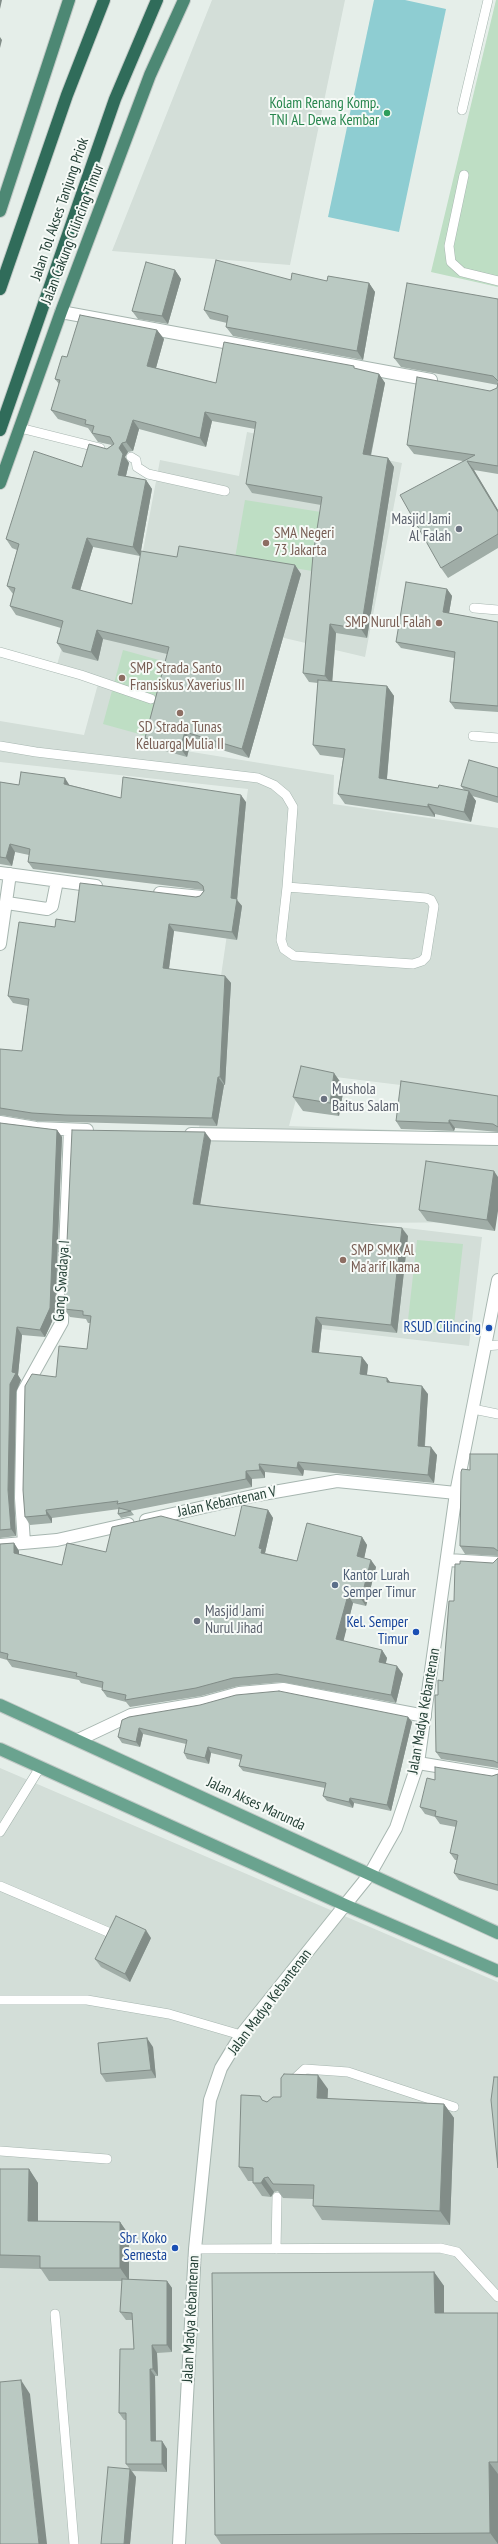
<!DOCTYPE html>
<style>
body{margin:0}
canvas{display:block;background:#e5eee9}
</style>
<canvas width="498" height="2544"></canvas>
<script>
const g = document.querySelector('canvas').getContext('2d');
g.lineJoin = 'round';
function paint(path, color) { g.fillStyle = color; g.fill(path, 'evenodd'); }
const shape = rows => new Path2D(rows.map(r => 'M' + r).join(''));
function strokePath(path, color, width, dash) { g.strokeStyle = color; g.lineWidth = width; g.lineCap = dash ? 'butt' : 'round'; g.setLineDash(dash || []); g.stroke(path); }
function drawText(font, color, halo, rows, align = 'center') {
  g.font = font + ' "PT Sans Narrow",sans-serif'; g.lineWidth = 4; g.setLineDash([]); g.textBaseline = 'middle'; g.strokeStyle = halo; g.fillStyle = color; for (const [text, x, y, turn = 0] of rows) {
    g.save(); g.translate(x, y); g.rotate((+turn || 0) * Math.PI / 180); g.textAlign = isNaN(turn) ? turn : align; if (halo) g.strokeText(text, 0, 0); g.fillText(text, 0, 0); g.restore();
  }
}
paint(shape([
 [212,0,345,0,290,265,112,251],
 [247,432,402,463,365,657,225,624,183,624,149,745,334,775,333,804,498,828,498,1097,303,1073,289,1126,498,1134,498,1195,492,1222,364,1223,482,1237,469,1346,191,1314,185,1225,248,789,0,762,0,721,84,735,98,684,55,672,77,594,132,609,160,460,239,476],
 [0,1768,498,1982,498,2544,0,2544]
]), '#d3ded8');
paint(shape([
 [496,0,498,0,498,287,431,272],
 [245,500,321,512,312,571,235,558],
 [123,650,170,663,150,737,103,724],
 [417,1240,463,1244,453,1334,407,1329]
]), '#bedec4');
paint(shape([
 [374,0,405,0,446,9,399,232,328,217]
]), '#8ecdd2');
const service = shape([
 [462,110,488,0],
 [464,175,449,246,451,262,462,272,498,281],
 [20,428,100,448],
 [131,457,136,460,137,467,148,474,225,491],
 [474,608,498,610],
 [0,652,81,675,151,699],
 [473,736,498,738],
 [0,746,36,752,258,778,274,785,286,795,293,807,287,887,426,898,431,900,434,906,426,957,422,961,413,964,294,956,284,949,281,940,287,887],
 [485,1346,498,1345],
 [473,1409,498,1414],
 [0,1832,39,1769],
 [0,1886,108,1932],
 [0,2000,87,2000,169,2014,241,2035],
 [290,2083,305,2069,348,2072,454,2107],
 [0,2151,107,2159],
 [195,2249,440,2248,457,2252,498,2297],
 [276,2249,277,2197],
 [55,2314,74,2544]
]);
const minor = shape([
 [61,312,431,380],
 [0,873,96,886],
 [160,893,202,897],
 [7,903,47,909,52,906,57,881],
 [0,944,10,874],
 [0,1122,36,1128,87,1130],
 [191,1134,498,1139],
 [146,1520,257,1495,337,1481,456,1493],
 [24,1543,21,1498,23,1392,62,1322,70,1130],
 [0,1545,57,1540,128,1524],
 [78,1740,131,1715,203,1703,239,1693,283,1689,425,1716],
 [418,1763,498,1776],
 [179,2544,195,2249,210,2100,221,2068,241,2035,345,1905]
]);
const tertiary = shape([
 [448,1560,498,1563],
 [345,1905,370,1874,396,1828,418,1763,456,1493,498,1280]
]);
const primary = shape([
 [0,1705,498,1933],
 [0,1749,345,1905,498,1971]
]);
const trunk = shape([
 [0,211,69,0],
 [0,483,61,312,150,75,184,0]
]);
const motorway = shape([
 [0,289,67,95,104,0],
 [0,430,115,99,157,0]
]);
strokePath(service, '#a7b6b0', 10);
strokePath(minor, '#a7b6b0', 14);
strokePath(tertiary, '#a7b6b0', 14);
strokePath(primary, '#c2cac7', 14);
strokePath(trunk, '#c2cac7', 14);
strokePath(motorway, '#c2cac7', 14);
strokePath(service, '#fff', 9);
strokePath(minor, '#fff', 12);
strokePath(tertiary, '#fff', 12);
strokePath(primary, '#6aa38f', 12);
strokePath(trunk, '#4d8874', 12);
strokePath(motorway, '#306c5a', 12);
paint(shape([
 [175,270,181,279,168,324,138,319,132,311],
 [291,280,327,281,369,283,375,292,363,360,233,336,226,327,227,323,210,319,204,310],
 [498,299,498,474,474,470,498,510,498,548,448,578,441,568,463,461,414,454,407,445,490,391,497,388,498,385,401,367,394,358],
 [157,330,164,339,156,368,216,383,356,369,379,374,385,383,371,456,388,458,394,467,367,638,336,633,332,681,387,686,394,696,387,779,438,788,464,790,461,786,498,768,498,803,472,796,476,801,471,822,435,814,435,817,345,804,338,794,343,758,320,755,313,745,318,683,309,682,303,673,321,505,252,493,246,484,255,429,212,421,206,447,139,429,133,451,128,452,125,457,129,463,126,476,146,480,152,489,140,556,93,547,80,591,132,604,177,557,295,565,301,574,249,758,191,741,187,757,151,747,145,738,167,654,103,639,98,661,63,652,57,643,61,628,16,615,10,606,13,594,7,586,17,550,12,548,6,539,82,467,112,445,98,442,88,428,58,419,51,410,59,384,55,379,67,357],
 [447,589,452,596,449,613,498,622,498,712,455,709,450,702,454,658,401,648,396,642],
 [0,782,19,785,70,785,121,798,246,802,237,900,242,906,237,940,174,931,169,969,225,976,231,983,225,1085,224,1085,217,1126,70,1122,37,1121,1,1115,0,1115,0,1049,22,1051,28,1006,13,1003,8,996,55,927,200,896,204,890,203,890,33,869,28,862,29,855,15,852,12,866,0,864],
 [344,1087,339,1116,303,1111,293,1097],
 [498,1096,498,1132,455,1128,454,1131,401,1129,396,1121],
 [0,1123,57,1130,62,1137,55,1315,45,1337,22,1335,18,1375,21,1380,16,1392,14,1498,16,1536,0,1538],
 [211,1140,200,1204,408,1236,397,1333,322,1325,319,1353,362,1357,368,1365,367,1375,428,1394,425,1446,437,1455,434,1483,304,1470,303,1476,265,1472,265,1478,252,1479,252,1487,130,1511,131,1511,134,1515,121,1518,118,1514,119,1509,52,1518,52,1523,30,1525,25,1517,56,1377,87,1349,91,1323,88,1323,86,1319,70,1317,64,1309],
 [494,1171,495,1231,427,1221,419,1210],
 [498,1454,498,1556,465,1554,460,1546,470,1470],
 [268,1510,273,1518,265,1553,297,1561,362,1537,367,1545,364,1558,376,1567,366,1606,353,1603,343,1641,382,1650,387,1658,386,1663,403,1674,396,1703,282,1682,238,1686,201,1696,130,1707,126,1702,107,1697,102,1690,102,1688,81,1683,79,1680,12,1667,7,1660,0,1658,0,1544,14,1543,19,1551,19,1554,62,1565,106,1552,235,1536],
 [498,1558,498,1768,441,1759,436,1752,438,1695,443,1681,454,1601],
 [408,1717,412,1722,391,1811,354,1803,353,1808,327,1801,323,1796,325,1788,243,1771,239,1766,241,1760,211,1753,209,1764,187,1759,184,1753,186,1744,143,1734,140,1747,122,1743,118,1737,122,1720],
 [498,1774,498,1891,459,1880,454,1873,457,1860,455,1860,450,1853,456,1827,440,1824,435,1817,425,1814,420,1807,435,1780,492,1776],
 [151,1938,130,1982,101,1967,95,1959],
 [153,2047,156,2078,106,2082,101,2074],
 [328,2089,327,2099,444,2104,454,2118,450,2225,322,2220,313,2206,313,2199,283,2198,278,2191,274,2192,271,2197,262,2196,253,2183,253,2181,248,2181,239,2167,260,2096,263,2101,267,2102,281,2097],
 [0,2169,29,2169,38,2183,38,2221,120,2222,129,2235,129,2280,167,2281,172,2288,172,2352,157,2353,158,2376,155,2376,156,2441,162,2441,167,2449,167,2472,132,2471,136,2477,130,2544,101,2544,129,2468,126,2464,126,2420,124,2420,119,2413,134,2349,132,2320,126,2320,120,2312,122,2281,49,2281,41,2269,0,2268],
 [434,2272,444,2286,444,2313,498,2313,498,2544,221,2544,215,2535]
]), '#a0ada7');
paint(shape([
 [0,0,2,0,0,9],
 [0,37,2,40,0,48],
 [175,270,181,279,168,324,162,316],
 [369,283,375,292,363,360,357,351],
 [157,330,164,339,154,375,147,366],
 [379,374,385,383,369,463,363,454],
 [205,412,212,421,206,447,200,438],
 [133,420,139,429,133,451,126,442],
 [122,443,128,452,125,457,129,463,124,484,118,475,119,448],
 [388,458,394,467,367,638,361,629],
 [467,461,474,470,498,510,498,512],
 [146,480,152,489,140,556,133,547],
 [87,538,93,547,78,597,72,588],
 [295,565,301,574,249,758,242,749],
 [447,589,452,596,448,619,443,612],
 [330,624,336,633,332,685,325,676],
 [97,630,103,639,98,661,91,652],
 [387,686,394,696,386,788,379,778],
 [185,732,191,741,187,757,180,748],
 [65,778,70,786,64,784],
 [469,791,476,801,471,822,464,812],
 [241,795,246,802,237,900,242,906,237,940,232,932,231,898],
 [428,804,435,814,435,817,428,807],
 [10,844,15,852,12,866,6,858],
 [169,924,174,931,168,975,163,968],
 [225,976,231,983,225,1085,220,1077],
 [334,1073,344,1087,339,1116,330,1103],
 [218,1077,224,1085,217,1126,212,1118],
 [449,1120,455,1128,454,1131,449,1123],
 [57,1130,62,1137,55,1315,45,1337,40,1330],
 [205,1132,211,1140,199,1212,193,1204],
 [494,1171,498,1177,498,1211,495,1231,487,1220],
 [402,1228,408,1236,397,1333,391,1325],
 [316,1317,322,1325,318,1360,312,1352],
 [17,1327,22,1335,18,1375,21,1380,16,1392,14,1498,16,1536,11,1529,8,1490,10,1384],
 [362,1357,368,1365,366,1382,360,1374],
 [387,1378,393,1386,387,1382],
 [422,1386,428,1394,424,1454,418,1446],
 [431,1447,437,1455,434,1483,428,1475],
 [298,1462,304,1470,303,1476,297,1468],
 [259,1464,265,1472,265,1478,260,1470],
 [246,1471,252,1479,252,1487,246,1479],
 [46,1510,52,1518,52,1523,47,1515],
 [268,1510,273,1518,265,1553,261,1553,259,1548],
 [362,1537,367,1545,363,1564,357,1556],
 [14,1543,19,1551,19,1560,14,1553],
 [371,1560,376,1567,366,1606,361,1599],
 [348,1595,353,1603,342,1647,336,1639],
 [382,1650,387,1658,384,1669,379,1662],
 [397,1666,403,1674,396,1703,391,1695],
 [408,1717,412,1722,391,1811,387,1805],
 [139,1728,143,1734,140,1747,136,1742],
 [208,1747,211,1753,209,1764,205,1758],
 [350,1798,354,1803,353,1808,349,1802],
 [146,1930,151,1938,130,1982,125,1974],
 [147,2038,153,2047,156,2078,151,2070],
 [318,2075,328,2089,327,2112,317,2098],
 [444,2104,454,2118,450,2225,440,2211],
 [29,2169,38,2183,38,2235,28,2221],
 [264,2178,274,2192,271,2197,261,2183],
 [120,2222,129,2235,129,2281,120,2268],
 [434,2272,444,2286,444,2327,435,2313],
 [167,2281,172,2288,172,2352,167,2345],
 [152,2345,157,2353,158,2376,153,2369],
 [150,2369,155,2376,156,2449,151,2441],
 [21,2380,30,2394,47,2544,39,2544],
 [162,2441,167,2449,167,2472,162,2464],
 [489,2462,498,2474,498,2544,490,2533],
 [130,2469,136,2477,130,2544,124,2544]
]), '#828d88');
const building = shape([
 [216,260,291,280,292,273,327,281,328,276,369,283,357,351,226,327,228,316,204,310,216,260],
 [146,262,175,270,162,316,132,311,146,262],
 [407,283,498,299,498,381,493,376,394,358,407,283],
 [80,315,157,330,147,366,216,383,224,342,354,366,354,368,379,374,363,454,388,458,361,629,330,624,325,676,303,673,313,555,322,497,246,484,256,422,205,412,200,438,133,420,126,442,122,443,119,448,123,454,118,475,146,480,133,547,87,538,72,588,132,604,141,551,177,557,179,546,295,565,242,749,185,732,180,748,145,738,169,647,97,630,91,652,57,643,63,621,10,606,15,588,7,586,19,544,6,539,34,451,82,467,89,444,107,449,114,444,110,437,92,433,94,426,85,424,86,420,51,410,60,380,55,379,62,356,67,357,80,315],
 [417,377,490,391,497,388,498,383,498,466,467,461,498,512,498,534,441,568,400,495,475,455,407,445,417,377],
 [406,582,447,589,443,612,498,622,498,706,450,702,455,652,396,642,406,582],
 [318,680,387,686,379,778,438,788,439,785,469,791,464,812,428,804,428,807,338,794,345,749,313,745,318,680],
 [469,760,498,768,498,797,461,786,469,760],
 [21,772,65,778,64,784,121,798,123,777,241,795,231,898,237,899,232,932,169,924,163,968,225,976,220,1077,218,1077,212,1118,65,1115,32,1113,0,1108,0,1049,22,1051,29,999,8,996,19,922,55,927,56,919,75,922,80,883,196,897,200,896,204,891,203,886,198,882,28,862,30,849,10,844,6,858,0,857,0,782,19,785,21,772],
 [301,1066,334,1073,330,1103,293,1097,301,1066],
 [401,1081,498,1096,498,1127,493,1124,449,1120,449,1123,396,1121,401,1081],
 [0,1123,57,1130,50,1308,40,1330,17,1327,12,1372,16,1373,10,1384,8,1490,11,1529,0,1530,0,1123],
 [72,1130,205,1132,193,1204,402,1228,391,1325,316,1317,312,1352,362,1357,360,1374,387,1378,387,1382,422,1386,418,1446,431,1447,428,1475,298,1462,297,1468,259,1464,260,1470,246,1471,246,1479,117,1504,118,1501,46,1510,47,1515,25,1517,23,1490,25,1386,32,1374,56,1377,59,1346,87,1349,91,1316,83,1315,83,1311,64,1309,72,1130],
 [426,1161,494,1171,487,1220,419,1210,426,1161],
 [470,1454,498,1454,498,1551,494,1548,460,1546,461,1472,462,1469,470,1470,470,1454],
 [242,1505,268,1510,259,1548,262,1549,261,1553,297,1561,307,1523,362,1537,357,1556,371,1560,361,1599,348,1595,336,1639,382,1650,379,1662,397,1666,391,1695,277,1674,233,1678,196,1688,125,1700,126,1695,102,1690,103,1682,76,1676,77,1673,7,1659,8,1654,0,1652,0,1544,14,1543,14,1553,62,1565,67,1543,106,1552,112,1527,161,1516,235,1536,242,1505],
 [119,1508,131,1511,118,1514,119,1508],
 [498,1558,498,1763,494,1761,436,1752,435,1695,438,1695,438,1680,443,1681,449,1601,454,1601,455,1564,460,1564,460,1561,493,1563,498,1558],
 [279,1691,408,1717,387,1805,350,1798,349,1802,323,1796,326,1783,239,1766,242,1755,208,1747,205,1758,184,1753,187,1740,139,1728,136,1742,118,1737,122,1720,129,1717,200,1705,236,1695,279,1691],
 [435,1767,492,1776,498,1774,498,1885,454,1873,458,1855,450,1853,457,1821,435,1816,436,1811,420,1807,427,1778,435,1780,435,1767],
 [116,1916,146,1930,125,1974,95,1959,116,1916],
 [147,2038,151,2070,101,2074,98,2043,147,2038],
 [284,2074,318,2075,317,2098,444,2104,440,2211,313,2206,314,2185,273,2184,268,2177,264,2178,261,2183,253,2183,253,2168,239,2167,241,2095,260,2096,262,2100,267,2102,273,2097,281,2097,281,2078,284,2074],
 [494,2077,498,2077,498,2168,491,2100,494,2077],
 [0,2169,29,2169,28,2221,120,2222,120,2268,40,2268,40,2256,0,2255,0,2169],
 [434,2272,435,2313,498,2313,498,2462,489,2462,490,2533,215,2535,212,2273,434,2272],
 [122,2279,167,2281,167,2345,152,2345,153,2369,150,2369,151,2441,162,2441,162,2464,126,2464,126,2413,119,2413,120,2349,134,2349,132,2313,120,2312,122,2279],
 [21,2380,39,2544,0,2544,0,2382,21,2380],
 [108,2467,130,2469,124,2544,101,2544,108,2467]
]);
paint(building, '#bac9c2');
strokePath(building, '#828d88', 1);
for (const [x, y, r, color] of [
 [387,113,4,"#2e9e5b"],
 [459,529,4,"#6b7280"],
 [266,543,4,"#8d6e63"],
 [439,623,4,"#8d6e63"],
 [122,678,4,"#8d6e63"],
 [180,713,4,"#8d6e63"],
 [324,1099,4,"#6b7280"],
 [343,1260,4,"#8d6e63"],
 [489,1328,4,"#1a4fb4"],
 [335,1585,4,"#5c6f8a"],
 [197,1621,4,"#6b7280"],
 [416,1632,4,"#1a4fb4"],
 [175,2248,4,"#1a4fb4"]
]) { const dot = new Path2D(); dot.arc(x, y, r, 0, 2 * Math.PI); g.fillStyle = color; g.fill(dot); strokePath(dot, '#f6faf7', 1.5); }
drawText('15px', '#27864d', '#f6faf7', [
 ["Kolam Renang Komp.",379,104],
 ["TNI AL Dewa Kembar",379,121]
], 'right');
drawText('15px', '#244036', '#f6faf7', [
 ["Jalan Tol Akses Tanjung Priok",60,209,-71],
 ["Jalan Cakung Cilincing Timur",73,234,-69],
 ["Gang Swadaya I",62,1281,-86],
 ["Jalan Kebantenan V",227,1502,-12],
 ["Jalan Madya Kebantenan",424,1711,-80],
 ["Jalan Akses Marunda",256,1804,25],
 ["Jalan Madya Kebantenan",270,2002,-53],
 ["Jalan Madya Kebantenan",191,2319,-87]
]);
drawText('15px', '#5b616d', '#f6faf7', [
 ["Masjid Jami",451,520,"right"],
 ["Al Falah",451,537,"right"],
 ["Mushola",332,1090],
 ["Baitus Salam",332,1107],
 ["Masjid Jami",205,1612],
 ["Nurul Jihad",205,1629]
], 'left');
drawText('15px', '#785e54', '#f6faf7', [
 ["SMA Negeri",274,534],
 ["73 Jakarta",274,551],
 ["SMP Nurul Falah",431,623,"right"],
 ["SMP Strada Santo",130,669],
 ["Fransiskus Xaverius III",130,686],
 ["SD Strada Tunas",180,728,"center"],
 ["Keluarga Mulia II",180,745,"center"],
 ["SMP SMK Al",351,1251],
 ["Ma'arif Ikama",351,1268]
], 'left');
drawText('15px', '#164399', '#f6faf7', [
 ["RSUD Cilincing",481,1328],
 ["Kel. Semper",408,1623],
 ["Timur",408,1640],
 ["Sbr. Koko",167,2239],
 ["Semesta",167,2256]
], 'right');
drawText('15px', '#4e5e75', '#f6faf7', [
 ["Kantor Lurah",343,1576],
 ["Semper Timur",343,1593]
], 'left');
</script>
